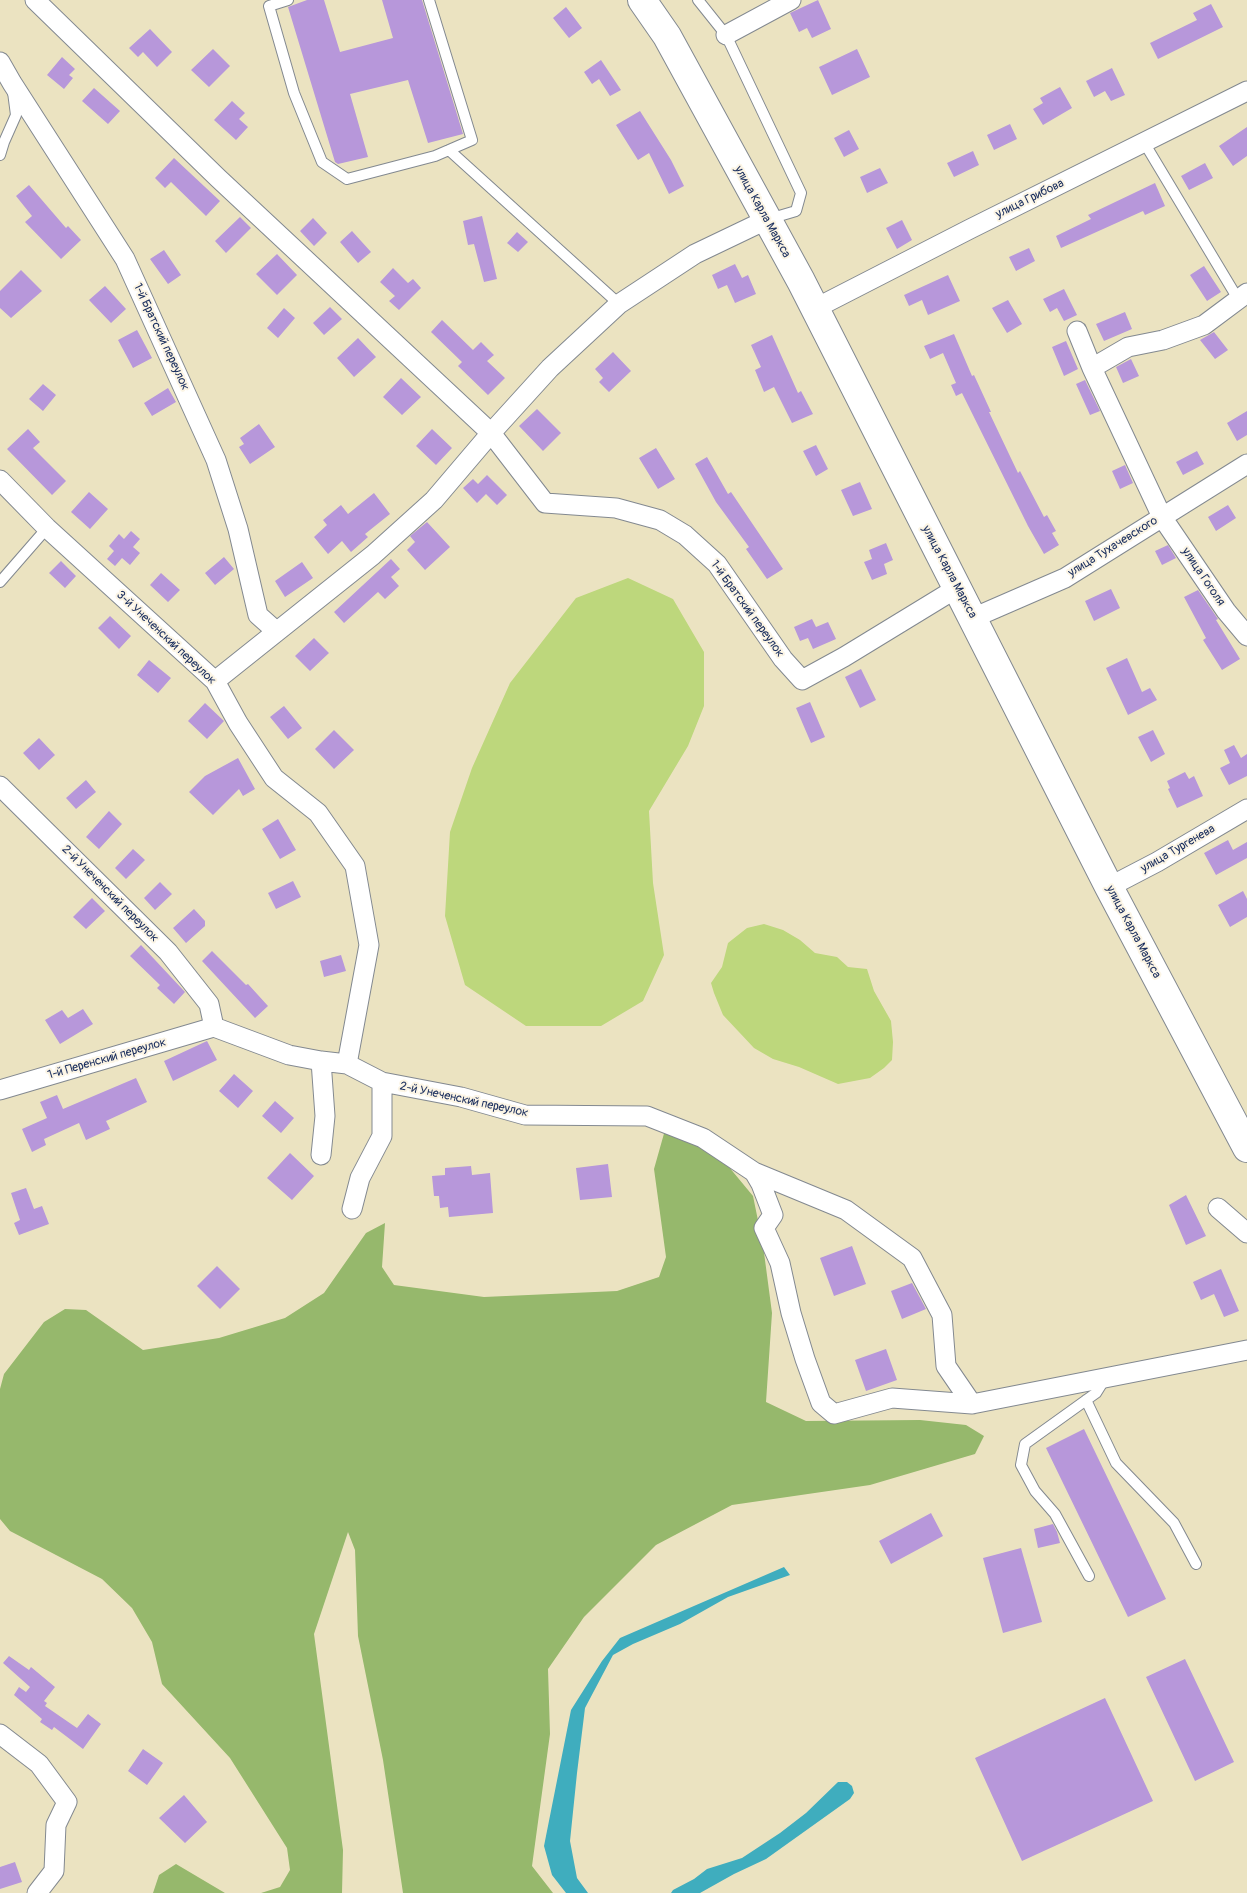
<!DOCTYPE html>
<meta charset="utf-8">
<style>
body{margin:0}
canvas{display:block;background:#ebe3c1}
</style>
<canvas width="1247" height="1893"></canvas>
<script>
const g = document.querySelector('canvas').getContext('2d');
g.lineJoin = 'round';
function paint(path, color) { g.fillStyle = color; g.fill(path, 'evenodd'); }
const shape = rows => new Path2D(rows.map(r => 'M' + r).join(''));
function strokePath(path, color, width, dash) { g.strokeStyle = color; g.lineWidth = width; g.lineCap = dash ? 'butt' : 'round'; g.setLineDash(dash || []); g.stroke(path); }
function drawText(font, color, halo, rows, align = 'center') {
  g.font = font + ' Pangolin,sans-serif'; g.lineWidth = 4; g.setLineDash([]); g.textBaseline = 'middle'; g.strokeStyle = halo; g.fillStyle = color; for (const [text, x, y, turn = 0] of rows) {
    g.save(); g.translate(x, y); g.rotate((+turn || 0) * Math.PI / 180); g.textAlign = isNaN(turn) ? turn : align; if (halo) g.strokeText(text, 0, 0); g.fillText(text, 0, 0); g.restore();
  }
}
paint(shape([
 [628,578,673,599,704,652,704,706,688,746,649,811,653,883,664,955,643,1001,601,1026,526,1026,465,985,445,916,450,832,472,768,510,683,576,598],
 [764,924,783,930,800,940,815,953,837,957,848,967,867,969,874,991,891,1021,893,1042,892,1060,884,1068,870,1078,838,1084,799,1067,773,1059,754,1048,723,1015,714,993,711,983,722,967,728,943,747,928]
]), '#bdd77c');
paint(shape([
 [665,1130,686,1136,724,1161,753,1196,763,1245,772,1313,766,1402,806,1421,920,1420,966,1425,984,1436,975,1454,870,1485,732,1505,656,1545,584,1617,548,1669,550,1734,532,1866,553,1893,403,1893,383,1760,358,1636,355,1550,348,1532,314,1634,343,1850,342,1893,261,1893,280,1887,290,1870,287,1848,230,1758,162,1684,152,1642,132,1608,102,1579,10,1531,0,1519,0,1389,4,1374,44,1322,65,1309,86,1310,143,1350,219,1338,285,1318,324,1293,366,1233,385,1223,382,1267,394,1285,484,1297,617,1291,659,1277,666,1257,654,1169],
 [176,1864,225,1893,153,1893,159,1875]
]), '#96b86c');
paint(shape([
 [784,1567,790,1575,728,1597,680,1624,633,1644,613,1655,585,1708,577,1773,570,1841,577,1878,588,1893,566,1893,552,1875,544,1846,571,1710,602,1661,620,1638],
 [838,1782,847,1782,852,1786,854,1793,850,1799,766,1859,734,1874,700,1893,671,1893,673,1890,694,1879,707,1869,742,1858,780,1833,806,1813]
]), '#3fadbe');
paint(shape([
 [307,0,324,0,340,52,393,38,382,0,422,0,463,134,428,143,408,80,350,94,368,157,338,164,335,162,288,7],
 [818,0,831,29,812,38,807,28,799,32,790,13],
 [1211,4,1223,27,1158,59,1150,43,1197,20,1193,13],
 [566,7,582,28,569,38,553,18],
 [150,29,172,52,157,67,143,52,138,57,129,48],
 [213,49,230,66,209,87,191,70],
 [857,49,870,77,832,95,819,67],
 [62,57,75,69,69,75,73,78,64,89,47,75],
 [601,60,621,90,610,96,599,79,592,84,584,72],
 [1112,68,1125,95,1111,101,1105,91,1094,97,1086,81],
 [1060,87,1072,108,1043,125,1033,109,1043,103,1040,98],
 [94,88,120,111,108,124,82,101],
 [232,101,245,113,239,119,248,127,236,140,214,120],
 [640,111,671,160,684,186,669,194,649,153,638,160,616,125],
 [1010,124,1017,139,994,150,987,135],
 [1247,127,1247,156,1233,166,1219,146],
 [849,130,859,149,844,157,834,138],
 [973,151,979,165,954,177,947,163],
 [174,158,220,201,206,216,171,182,165,188,155,178],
 [1205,163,1213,178,1189,190,1181,176],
 [880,168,888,183,867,193,860,177],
 [1155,183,1165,206,1145,215,1143,211,1061,248,1056,236,1091,219,1088,215],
 [29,185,66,228,68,226,81,240,61,259,25,222,32,216,16,196],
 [482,216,497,279,484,282,474,244,468,245,463,221],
 [240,217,251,228,226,253,215,241],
 [313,218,327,233,314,246,300,231],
 [902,220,912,240,897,249,886,228],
 [352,231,371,252,358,263,340,242],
 [517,232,528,242,518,252,507,243],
 [1029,248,1035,261,1016,271,1009,257],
 [164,250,181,275,168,284,150,259],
 [277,254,297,275,277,295,256,274],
 [735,264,742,278,748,275,756,294,735,303,727,285,718,289,712,275],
 [1204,266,1221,292,1207,301,1190,275],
 [393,268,408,283,413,279,421,288,399,310,389,301,395,296,380,282],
 [21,270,42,291,11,318,0,308,0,291],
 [948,275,960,301,928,315,922,300,909,306,904,295],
 [105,286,126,309,111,323,89,300],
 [1064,289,1077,315,1064,321,1057,308,1050,312,1043,299],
 [1008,300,1022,324,1007,333,992,308],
 [330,307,342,319,324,335,313,323],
 [284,308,295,318,278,338,267,328],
 [1125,312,1132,329,1104,341,1096,324],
 [442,320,473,350,481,342,494,355,487,361,505,378,488,395,458,366,462,362,431,332],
 [137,330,152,358,133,368,118,340],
 [1214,332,1228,350,1215,359,1200,340],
 [954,334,972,376,974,375,991,412,989,412,1018,473,1020,471,1044,517,1047,515,1056,531,1052,533,1059,545,1044,554,1028,526,962,393,956,396,951,385,956,383,943,353,930,359,924,346],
 [772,335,798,393,801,391,813,414,792,423,774,387,764,392,755,370,761,367,751,345],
 [358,338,376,357,354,377,337,358],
 [1066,341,1078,369,1064,376,1052,347],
 [613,352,631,371,609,392,599,382,603,378,595,369],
 [1131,359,1139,376,1123,383,1116,367],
 [401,378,421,397,402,415,383,397],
 [1085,380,1100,411,1090,415,1076,384],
 [43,384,56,395,43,411,29,399],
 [168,388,176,402,152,416,144,403],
 [537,409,561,433,543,451,519,426],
 [1247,411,1247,435,1237,441,1227,423],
 [259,424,275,447,250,464,239,447,244,444,240,438],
 [28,429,40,442,33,448,66,481,52,495,7,449],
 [432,429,452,448,436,465,416,446],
 [816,445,828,469,816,476,803,451],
 [656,448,675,479,658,489,639,458],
 [1197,451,1204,464,1183,475,1176,462],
 [707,457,728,494,731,492,783,569,767,579,746,549,749,547,716,502,695,464],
 [1125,465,1133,483,1120,489,1112,471],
 [487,475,507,495,497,505,486,494,477,503,463,488,473,479,478,484],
 [860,482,872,509,853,516,841,490],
 [89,492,108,509,90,529,71,512],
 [374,493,390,514,365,534,368,537,351,552,342,541,328,554,314,537,327,525,323,520,341,505,348,514],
 [1228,505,1236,518,1216,531,1208,517],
 [427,522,450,547,425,570,407,550,415,542,410,536],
 [131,531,140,539,133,547,140,553,130,565,122,558,115,566,107,559,114,551,109,546,119,534,124,539],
 [886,543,893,560,884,564,887,574,872,580,864,562,872,559,869,550],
 [1168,545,1176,558,1162,565,1155,551],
 [224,557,234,569,215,585,205,573],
 [391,559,400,569,391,577,399,586,385,599,378,592,344,623,334,612],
 [61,561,76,576,65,588,49,573],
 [302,562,313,578,285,597,275,581],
 [161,573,180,590,168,602,150,585],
 [1111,589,1120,608,1094,621,1085,601],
 [1198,590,1218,619,1216,620,1240,659,1222,670,1203,640,1206,638,1184,597],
 [110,616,131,636,119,649,98,628],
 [812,619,816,627,828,622,836,639,813,649,808,638,800,641,794,627],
 [314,638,329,653,310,671,295,656],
 [1127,658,1142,692,1150,688,1157,700,1128,715,1106,668],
 [149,660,171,678,158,693,137,675],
 [861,669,876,700,860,708,845,677],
 [810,702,825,737,811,743,796,708],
 [205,703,224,721,207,739,188,721],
 [284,706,302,728,288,739,270,717],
 [334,730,354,750,334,769,315,749],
 [1153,730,1165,754,1151,762,1138,737],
 [39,738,55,755,39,770,23,753],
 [1234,745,1241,758,1247,754,1247,776,1229,785,1220,768,1230,763,1224,750],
 [238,758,255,789,243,796,239,789,213,815,189,792,205,776],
 [1185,772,1189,779,1194,776,1203,796,1177,808,1168,789,1170,788,1167,781],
 [86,780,96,792,76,809,66,798],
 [109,811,122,824,99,849,86,837],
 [278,819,296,850,280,859,262,829],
 [1228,840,1233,850,1247,842,1247,858,1216,875,1204,853],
 [133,849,145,860,126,879,115,868],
 [293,881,301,897,276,909,268,893],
 [160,882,172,894,155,910,144,898],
 [1243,891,1247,899,1247,917,1230,927,1218,905],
 [92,898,105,911,86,929,73,917],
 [194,909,205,921,205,926,186,943,173,928],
 [141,945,185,992,174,1004,157,988,160,985,130,956],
 [212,951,246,985,248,984,268,1006,255,1018,202,961],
 [341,955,346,971,324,977,320,961],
 [83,1009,93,1024,60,1044,45,1020,62,1010,68,1018],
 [207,1041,217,1060,173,1081,164,1061],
 [234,1074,253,1091,238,1108,219,1091],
 [136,1078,147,1102,106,1121,110,1129,86,1140,79,1123,44,1139,46,1145,32,1152,22,1129,47,1118,40,1102,57,1095,63,1109],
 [275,1101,294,1118,281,1133,262,1116],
 [290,1153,314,1176,292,1200,267,1178],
 [608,1164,612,1197,580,1200,576,1168],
 [471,1166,472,1175,490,1173,493,1213,449,1217,448,1207,440,1208,439,1196,434,1196,432,1176,445,1175,445,1168],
 [26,1188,34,1209,42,1206,49,1224,19,1235,14,1223,20,1220,11,1193],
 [1186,1195,1206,1236,1186,1245,1169,1205],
 [852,1246,866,1284,834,1296,820,1258],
 [217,1266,240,1289,220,1309,197,1286],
 [1221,1269,1239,1311,1224,1317,1214,1294,1201,1300,1193,1282],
 [912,1283,926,1309,902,1319,891,1291],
 [886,1349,897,1380,866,1391,855,1360],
 [1084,1429,1166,1599,1128,1617,1046,1448],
 [931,1513,943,1536,891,1564,879,1541],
 [1053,1524,1057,1532,1060,1543,1038,1548,1034,1529],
 [1021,1548,1042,1622,1003,1633,983,1558],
 [9,1656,29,1670,31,1667,55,1687,44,1701,47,1703,45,1706,77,1728,88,1714,101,1724,83,1749,54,1727,52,1730,40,1722,42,1719,14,1695,19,1687,26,1692,30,1687,3,1663],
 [1185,1659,1234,1762,1195,1781,1146,1677],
 [1105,1698,1153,1801,1022,1861,975,1758],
 [143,1749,163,1763,147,1785,128,1771],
 [184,1795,207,1822,185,1843,159,1818],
 [15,1862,22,1882,0,1889,0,1867]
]), '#b797da');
const service = shape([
 [288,0,269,6,294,93,322,162,347,179,435,156,472,140,429,0],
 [698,0,726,35,801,193,796,211,769,219],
 [1145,144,1238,299],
 [449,150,619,304],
 [0,155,4,142,16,115,13,92],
 [0,582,47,528],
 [1086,1400,1116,1463,1174,1523,1196,1564],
 [1089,1576,1055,1514,1035,1491,1021,1465,1025,1444,1096,1393,1106,1377]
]);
const minor = shape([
 [35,0,218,178,491,433,545,503,616,508,660,520,685,535,717,564,783,659,802,680,844,657,957,588],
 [726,35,791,0],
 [0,62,12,83,125,259,216,460,238,529,258,615,276,631],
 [814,309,970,229,1247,91],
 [1077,331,1092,368,1162,517,1226,611,1247,636],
 [1092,368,1128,347,1163,340,1204,325,1247,293],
 [0,480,47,528,215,681,238,723,274,778,318,813,355,866,369,945,347,1064],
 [973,618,1065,578,1247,464],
 [215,681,373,555,434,500,491,433,550,368,619,304,695,254,766,220],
 [0,786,168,952,209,1004,214,1027,289,1055,321,1061,347,1064,382,1082,461,1097,525,1115,647,1116,703,1138,754,1172,846,1210,912,1258,942,1315,946,1366,972,1404],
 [1109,887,1157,862,1247,809],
 [0,1090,214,1027],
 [321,1155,325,1116,321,1061],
 [754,1172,761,1184,773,1215,764,1228,780,1263,791,1313,805,1359,821,1403,834,1414,892,1398,972,1404,1247,1350],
 [1218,1208,1247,1233],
 [352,1209,360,1178,382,1136,382,1082],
 [0,1734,39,1764,67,1802,56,1825,54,1871,37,1893]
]);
const secondary = shape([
 [642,0,667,36,801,281,1109,887,1247,1148]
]);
strokePath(service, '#838990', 12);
strokePath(minor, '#838990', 21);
strokePath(secondary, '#838990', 30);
strokePath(service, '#fff', 10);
strokePath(minor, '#fff', 19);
strokePath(secondary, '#fff', 28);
drawText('12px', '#1b2f5e', '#fcf5e5', [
 ["улица Грибова",1030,199,-26],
 ["улица Карла Маркса",762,212,61],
 ["1-й Братский переулок",161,337,65],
 ["улица Тухачевского",1113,547,-32],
 ["улица Карла Маркса",949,572,62],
 ["улица Гоголя",1203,577,56],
 ["1-й Братский переулок",747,609,54],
 ["3-й Унеченский переулок",166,638,43],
 ["улица Тургенева",1178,849,-30],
 ["2-й Унеченский переулок",110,894,45],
 ["улица Карла Маркса",1133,932,62],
 ["1-й Перенский переулок",107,1059,-16],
 ["2-й Унеченский переулок",464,1100,12]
]);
</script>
